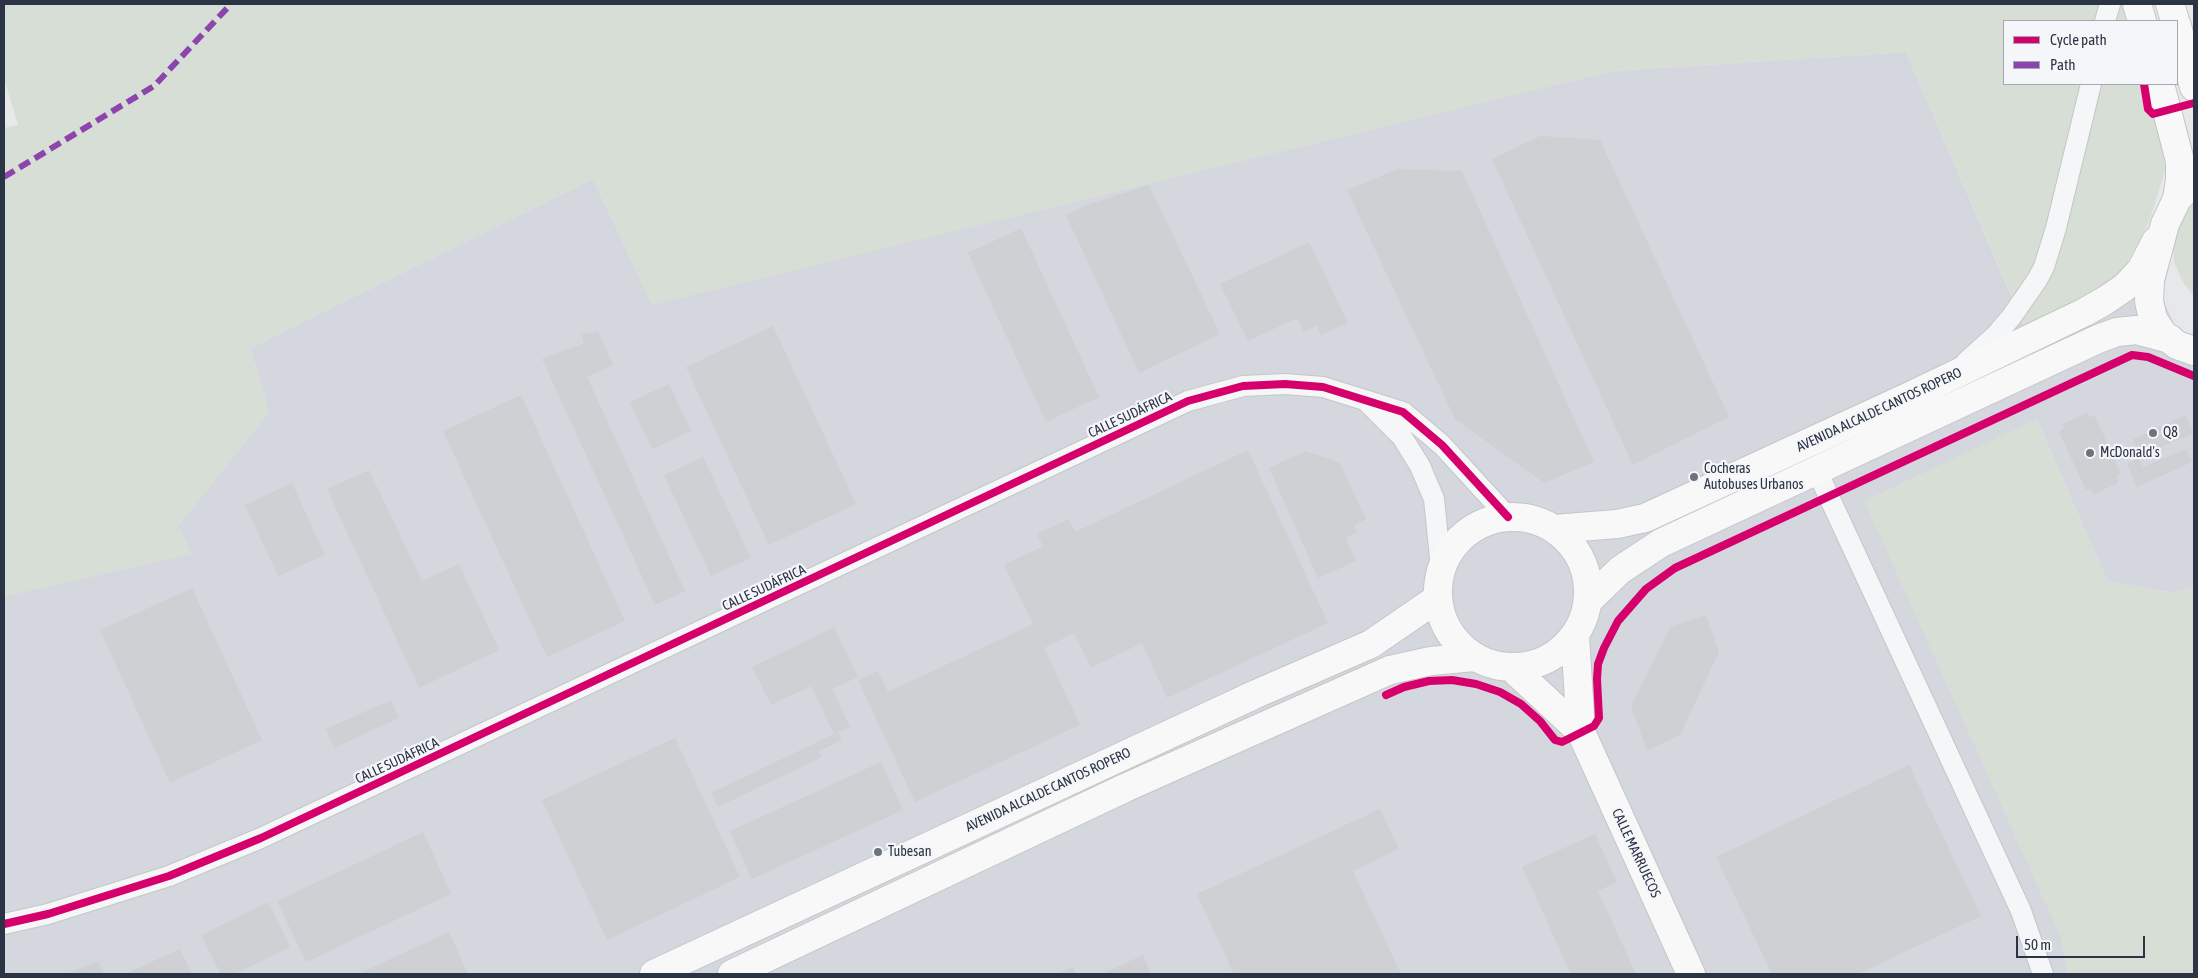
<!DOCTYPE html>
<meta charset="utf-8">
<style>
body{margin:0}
#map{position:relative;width:2198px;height:978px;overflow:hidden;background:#e6e8ea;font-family:"Asap Condensed",sans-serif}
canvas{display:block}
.frame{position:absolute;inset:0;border:5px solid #2b3445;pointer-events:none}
.legend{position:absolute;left:2003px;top:20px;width:175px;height:65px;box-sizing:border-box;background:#f4f6f9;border:1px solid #a4a8b1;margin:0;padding:6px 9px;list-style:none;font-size:15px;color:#2b3445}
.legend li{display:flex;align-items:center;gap:10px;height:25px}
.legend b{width:25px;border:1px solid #a4a8b1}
.scale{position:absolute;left:2016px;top:936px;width:129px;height:22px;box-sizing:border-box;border:2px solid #2b3445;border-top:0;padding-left:6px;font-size:15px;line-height:18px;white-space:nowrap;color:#2b3445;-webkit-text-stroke:4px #f4f6f9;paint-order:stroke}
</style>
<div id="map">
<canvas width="2198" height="978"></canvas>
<div class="frame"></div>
<ul class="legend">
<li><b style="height:6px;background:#d6006c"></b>Cycle path</li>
<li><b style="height:6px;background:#8e44ad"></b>Path</li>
</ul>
<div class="scale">50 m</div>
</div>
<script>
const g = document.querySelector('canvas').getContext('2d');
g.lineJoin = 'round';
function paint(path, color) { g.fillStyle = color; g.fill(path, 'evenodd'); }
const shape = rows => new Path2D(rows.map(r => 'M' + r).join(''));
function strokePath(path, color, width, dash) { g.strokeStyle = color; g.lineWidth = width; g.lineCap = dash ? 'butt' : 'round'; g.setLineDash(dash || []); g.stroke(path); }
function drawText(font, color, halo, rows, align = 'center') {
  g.font = font + ' "Asap Condensed",sans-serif'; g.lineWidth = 4.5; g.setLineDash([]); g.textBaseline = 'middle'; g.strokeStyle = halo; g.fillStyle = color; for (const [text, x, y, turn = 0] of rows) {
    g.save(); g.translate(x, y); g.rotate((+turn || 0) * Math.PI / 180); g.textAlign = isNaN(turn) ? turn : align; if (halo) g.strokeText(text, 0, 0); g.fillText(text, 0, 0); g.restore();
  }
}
paint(shape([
 [1906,52,2024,325,2147,265,2175,326,2194,337,2194,587,2174,593,2107,581,2037,419,2062,940,2068,974,4,974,4,596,191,554,178,526,269,412,250,348,593,179,652,304,1612,71]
]), '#d4d7dd');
paint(shape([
 [4,4,2131,4,2136,21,2004,21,2004,84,2154,84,2162,114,2165,171,2149,222,2128,261,2125,280,2025,326,1906,52,1612,71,652,305,593,179,250,348,269,412,178,526,192,554,4,596,4,128,18,125,4,78],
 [2194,197,2194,296,2183,282,2174,262,2173,241,2178,220],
 [2037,419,2107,581,2174,593,2194,587,2194,974,2068,974,2062,940,1864,501]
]), '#d6ded6');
paint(shape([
 [1540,136,1600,140,1729,417,1633,465,1492,159],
 [1398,169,1462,171,1594,462,1544,483,1455,419,1347,190],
 [1149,185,1220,334,1139,373,1066,215,1089,204],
 [1021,228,1099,397,1046,422,968,253],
 [1309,242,1348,323,1321,335,1317,326,1304,332,1297,318,1248,341,1220,284],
 [773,326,856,504,769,545,686,367],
 [598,331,613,365,587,377,685,591,655,605,542,359,584,343,581,334],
 [669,384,691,431,652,449,630,402],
 [521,395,625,621,547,657,443,431],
 [2087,413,2088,417,2095,416,2121,474,2117,475,2118,483,2094,494,2090,489,2086,490,2059,432,2064,428,2062,424],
 [2186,415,2193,433,2141,456,2133,439],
 [2186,449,2192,462,2137,487,2127,464,2139,458,2143,467],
 [1248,450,1328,623,1167,698,1142,643,1091,668,1074,633,1044,648,1080,725,915,802,858,680,878,671,888,692,1033,624,1004,565,1043,546,1037,534,1069,519,1075,532],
 [1305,451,1339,462,1366,519,1354,525,1357,532,1346,538,1356,561,1318,578,1269,468],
 [703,457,751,558,711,576,664,475],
 [369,470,422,581,459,564,499,650,419,688,327,489],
 [292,483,325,555,278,576,245,505],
 [192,588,262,740,170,783,100,630],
 [1706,615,1719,652,1680,735,1647,751,1631,706,1670,627],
 [834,627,858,677,832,689,850,727,838,732,842,740,819,751,822,757,718,807,711,793,834,734,811,686,771,705,752,667],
 [391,700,399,718,334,748,326,729],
 [675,738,740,877,607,940,542,800],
 [881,762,903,810,752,879,730,831],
 [1909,765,1981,916,1858,974,1772,974,1716,857],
 [1380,809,1399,849,1353,871,1401,974,1234,974,1197,894],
 [423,832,451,894,306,962,277,901],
 [1595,834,1617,882,1598,891,1636,974,1571,974,1522,867],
 [268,902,290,947,234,974,221,974,201,935],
 [449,932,468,974,358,974],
 [180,949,192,974,125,974],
 [1143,955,1151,974,1102,974],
 [98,961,104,974,67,974],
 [1073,967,1076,974,1058,974]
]), '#ced0d3');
const street = shape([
 [2105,21,2110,4],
 [1966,362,1996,335,2012,316,2037,280,2044,267,2056,228,2091,84],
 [1367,402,1402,437,1420,466,1434,499,1441,568],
 [1817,471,2021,911,2043,974],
 [4,924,48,914,169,876,261,838,1188,401,1243,386,1285,384,1323,387,1403,412,1442,445,1508,517]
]);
const secondary = shape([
 '1438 592a75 75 0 1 1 150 0a75 75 0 1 1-150 0Z',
 [1554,529,1617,524,1645,518,1908,397,2085,312,2106,300,2125,287,2141,270,2156,241],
 [1588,601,1620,570,1661,543,2098,339,2117,332,2136,330,2170,339],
 [1575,636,1581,732,1691,974],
 [1512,668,1581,732],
 [654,974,1256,694,1371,644,1438,598],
 [732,974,1127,787,1390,670,1431,661,1474,657]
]);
const primary = shape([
 [2137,4,2142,21],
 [2170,4,2175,21],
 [2177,26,2194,87],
 [2160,84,2180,161,2180,180,2177,199],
 [2194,182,2177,199,2165,224,2150,280,2149,301,2153,319,2163,334,2177,345,2194,351]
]);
strokePath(street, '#c4c6c8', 22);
strokePath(secondary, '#c4c6c8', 30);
strokePath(primary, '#c2c5c8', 30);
strokePath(street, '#f5f6f7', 20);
strokePath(secondary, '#f8f8f8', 28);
strokePath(primary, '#f8f8f8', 28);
strokePath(shape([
 [4,177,154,86,231,4]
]), '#8e44ad', 6, [12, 6]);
strokePath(shape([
 [2144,84,2148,109,2153,114,2194,103],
 [1386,695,1404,687,1429,681,1452,680,1476,684,1500,692,1521,704,1540,721,1555,740,1562,742,1594,726,1599,718,1597,679,1598,664,1604,648,1618,621,1646,589,1675,568,2132,355,2148,357,2194,376],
 [4,924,48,914,169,876,261,838,1188,401,1243,386,1285,384,1323,387,1403,412,1442,445,1508,517]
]), '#d6006c', 8);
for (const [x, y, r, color] of [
 [2153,433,5,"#6c737f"],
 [2090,453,5,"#6c737f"],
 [1694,477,5,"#6c737f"],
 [878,852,5,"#6c737f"]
]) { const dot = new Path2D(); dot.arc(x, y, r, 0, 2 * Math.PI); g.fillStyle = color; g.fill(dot); strokePath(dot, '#f4f6f9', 2); }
drawText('14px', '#2b3445', '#f4f6f9', [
 ["AVENIDA ALCALDE CANTOS ROPERO",1879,410,-25],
 ["CALLE SUDÁFRICA",1130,415,-25],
 ["CALLE SUDÁFRICA",764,588,-25],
 ["CALLE SUDÁFRICA",397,761,-25],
 ["AVENIDA ALCALDE CANTOS ROPERO",1048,790,-25],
 ["CALLE MARRUECOS",1636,853,65]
]);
drawText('14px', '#2b3445', '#f4f6f9', [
 ["Q8",2163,433],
 ["McDonald's",2100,453],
 ["Cocheras",1704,469],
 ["Autobuses Urbanos",1704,485],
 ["Tubesan",888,852]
], 'left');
</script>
